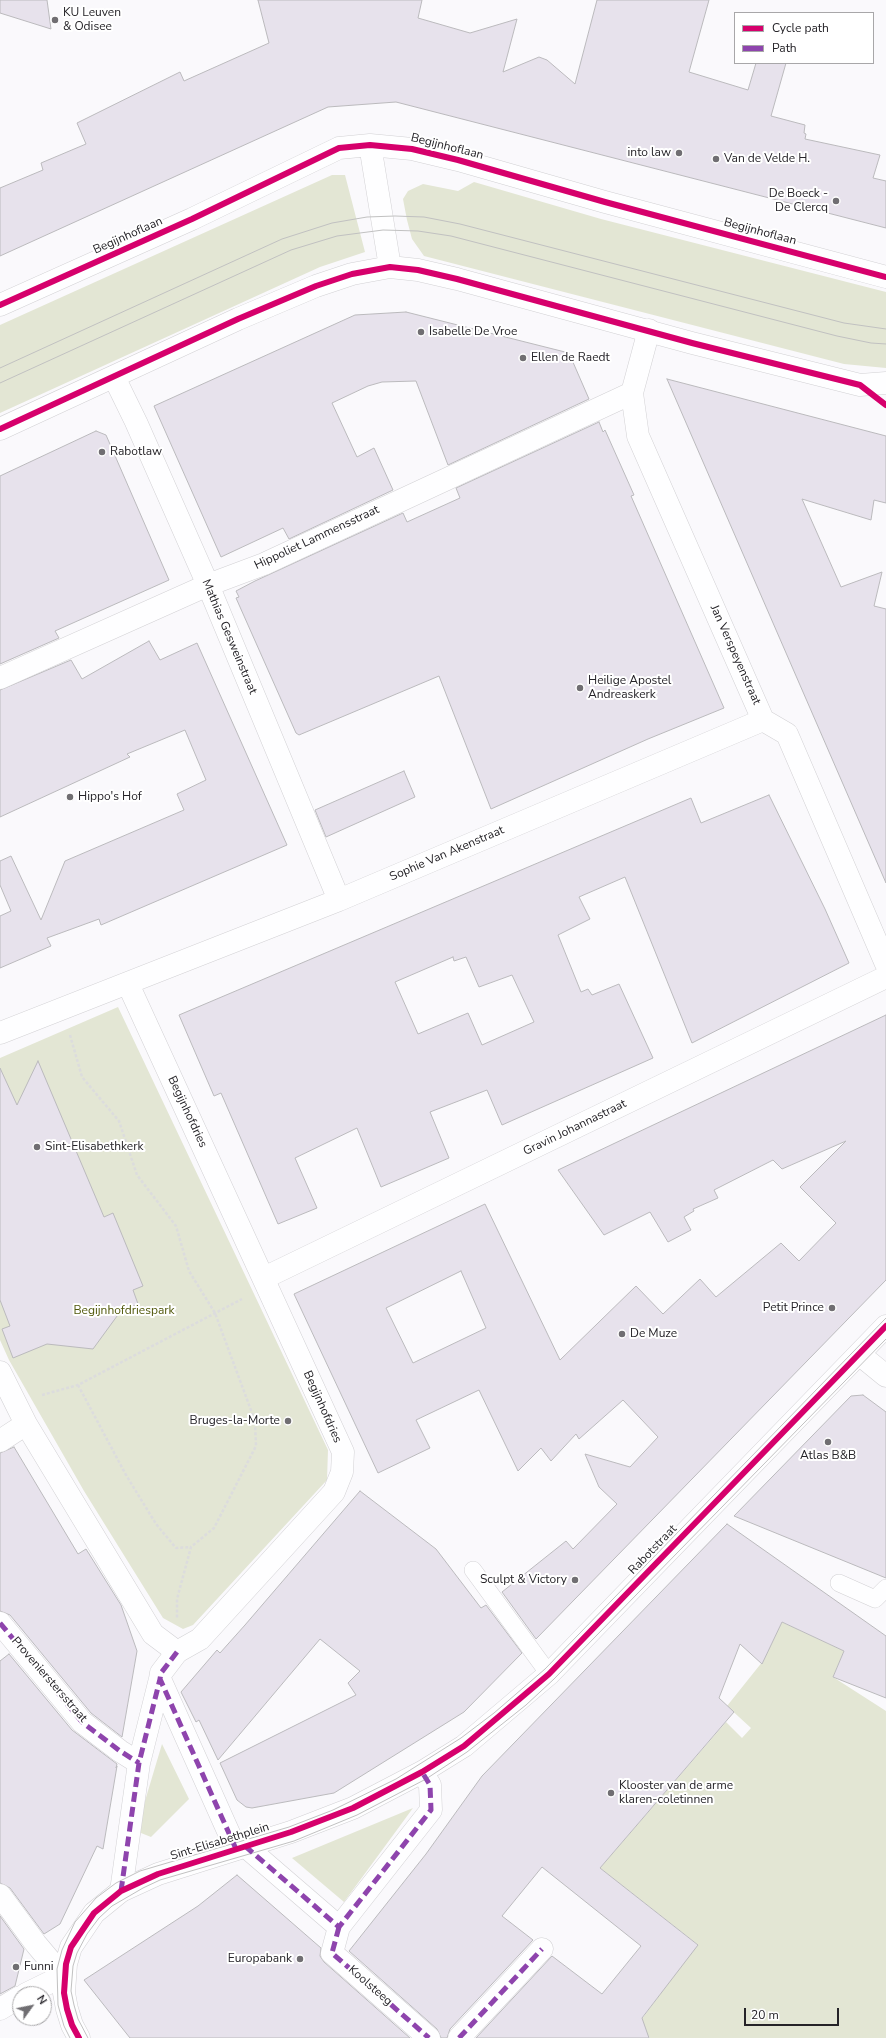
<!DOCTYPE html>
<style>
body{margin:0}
#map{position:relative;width:886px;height:2038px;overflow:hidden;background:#faf9fc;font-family:"Nunito Sans",sans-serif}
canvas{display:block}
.legend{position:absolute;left:734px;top:12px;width:140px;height:52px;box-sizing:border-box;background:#fff;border:1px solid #a8a7a9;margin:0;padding:5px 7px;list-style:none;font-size:12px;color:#252328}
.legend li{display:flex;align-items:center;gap:8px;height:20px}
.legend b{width:20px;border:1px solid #a8a7a9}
.north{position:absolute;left:12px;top:1986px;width:40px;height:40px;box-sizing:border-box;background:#fff;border:1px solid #a8a7a9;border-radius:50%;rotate:57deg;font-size:11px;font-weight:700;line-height:16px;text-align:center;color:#252328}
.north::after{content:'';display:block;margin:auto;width:14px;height:18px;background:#706e72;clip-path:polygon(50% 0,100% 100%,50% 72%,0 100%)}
.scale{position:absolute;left:744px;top:2008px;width:95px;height:18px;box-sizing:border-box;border:2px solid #252328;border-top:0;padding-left:5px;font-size:12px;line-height:14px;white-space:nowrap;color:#252328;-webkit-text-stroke:3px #fff;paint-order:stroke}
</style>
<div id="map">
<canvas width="886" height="2038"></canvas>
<ul class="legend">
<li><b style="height:5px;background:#d6006c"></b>Cycle path</li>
<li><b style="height:5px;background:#8e44ad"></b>Path</li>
</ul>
<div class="north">N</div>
<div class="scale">20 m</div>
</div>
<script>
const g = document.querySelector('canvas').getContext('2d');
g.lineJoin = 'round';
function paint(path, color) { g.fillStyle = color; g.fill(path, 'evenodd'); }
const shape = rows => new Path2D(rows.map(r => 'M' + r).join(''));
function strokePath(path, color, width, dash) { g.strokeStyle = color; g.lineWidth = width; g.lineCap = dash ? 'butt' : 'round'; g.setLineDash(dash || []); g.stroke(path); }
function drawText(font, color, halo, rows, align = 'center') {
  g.font = font + ' "Nunito Sans",sans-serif'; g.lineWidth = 4; g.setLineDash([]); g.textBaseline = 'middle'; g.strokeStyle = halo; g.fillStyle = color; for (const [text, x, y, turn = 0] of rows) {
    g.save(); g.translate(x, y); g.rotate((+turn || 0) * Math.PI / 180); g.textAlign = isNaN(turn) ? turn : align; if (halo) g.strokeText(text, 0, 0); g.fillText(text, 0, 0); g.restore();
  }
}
paint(shape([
 [332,175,345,175,365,252,320,267,0,413,0,325],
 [474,182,601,219,886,292,886,368,844,364,424,256,412,239,407,220,403,199,408,191,423,184,458,191],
 [118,1007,328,1450,327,1480,193,1625,183,1629,163,1618,84,1491,9,1360,0,1340,0,1058],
 [782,1622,844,1651,833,1677,886,1711,886,2038,650,2038,636,2027,697,1944,600,1868,726,1722,742,1738,751,1728,727,1706,763,1661],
 [162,1744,189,1799,151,1837,136,1831],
 [413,1808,344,1902,292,1858]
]), '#e3e6d4');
const building = shape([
 [0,0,47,0,51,29,0,13,0,0],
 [258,0,422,0,418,18,470,33,517,19,503,72,539,57,547,60,575,84,597,0,709,0,689,72,748,90,756,63,786,63,771,116,805,125,804,133,806,134,805,139,880,155,873,178,886,181,886,228,396,102,328,107,0,256,0,188,43,170,41,163,86,144,77,123,180,72,184,81,269,43,258,0],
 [406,312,569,353,589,399,448,465,416,381,382,382,368,386,332,403,357,457,374,448,393,490,289,539,283,528,221,557,154,406,355,315,406,312],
 [667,379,886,436,886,503,874,500,871,520,802,499,841,587,882,572,874,606,886,609,886,883,667,379],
 [599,422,603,432,605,430,634,495,631,496,724,708,648,739,491,809,439,676,299,735,296,733,236,598,239,597,236,591,255,581,403,513,407,522,460,498,456,488,599,422],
 [96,431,106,435,169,580,55,631,59,638,0,664,0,476,96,431],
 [149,641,160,660,197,643,287,845,101,925,99,919,47,938,51,946,0,968,0,916,11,911,0,885,0,861,11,856,41,920,65,861,184,810,177,794,206,780,185,730,127,754,130,757,0,817,0,690,71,660,82,679,149,641],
 [404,771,415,797,326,837,315,810,404,771],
 [769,795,825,909,849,963,692,1043,625,877,579,897,590,919,558,935,581,992,588,989,592,995,619,984,653,1058,502,1125,487,1090,430,1112,449,1158,381,1187,357,1128,295,1158,317,1208,278,1224,221,1093,214,1096,179,1015,691,798,701,823,769,795],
 [453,957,454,961,466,957,479,987,512,975,534,1022,482,1045,468,1013,418,1034,395,982,453,957],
 [886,1015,886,1280,536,1639,502,1592,566,1541,573,1549,617,1504,599,1487,585,1454,630,1467,658,1437,623,1400,579,1439,576,1434,551,1461,541,1448,518,1471,479,1390,416,1420,430,1448,378,1473,294,1294,485,1204,560,1360,636,1286,663,1314,700,1279,716,1297,781,1243,799,1261,836,1223,800,1187,846,1141,782,1169,773,1160,714,1190,718,1198,693,1209,694,1211,684,1217,691,1230,668,1242,650,1212,604,1235,558,1170,886,1015],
 [461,1271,486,1328,413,1363,386,1308,461,1271],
 [38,1061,104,1217,113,1213,143,1286,133,1290,138,1304,120,1312,93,1349,47,1344,13,1358,2,1329,10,1326,0,1300,0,1068,17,1105,38,1061],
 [863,1395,886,1412,886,1578,734,1516,851,1396,863,1395],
 [14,1447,78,1554,86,1549,121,1605,137,1651,122,1737,91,1713,10,1615,0,1611,0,1453,14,1447],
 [360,1491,436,1549,481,1608,486,1605,522,1653,464,1712,334,1793,252,1808,246,1807,237,1800,220,1763,356,1695,348,1683,360,1671,320,1639,218,1760,199,1720,196,1722,181,1692,217,1650,220,1653,245,1625,360,1491],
 [727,1524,886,1636,886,1698,833,1677,844,1651,782,1622,762,1664,740,1644,719,1698,734,1712,600,1868,698,1945,642,2018,649,2038,476,2038,552,1956,602,1994,641,1946,542,1867,502,1916,533,1940,450,2029,447,2038,441,2038,437,2029,349,1951,426,1854,482,1776,727,1524],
 [9,1654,72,1730,117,1764,116,1768,117,1766,103,1849,97,1846,60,1924,44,1934,10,1888,0,1883,0,1661,9,1654],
 [237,1875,321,1948,320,1956,324,1962,410,2038,130,2038,84,1980,198,1906,237,1875],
 [0,1916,24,1949,15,1986,0,1994,0,1916]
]);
paint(building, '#e7e2ec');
strokePath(building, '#bbbabd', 1);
const service = shape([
 [473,1570,549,1674],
 [839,1583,875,1599,886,1588]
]);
const pedestrian = shape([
 [0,1623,82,1722,120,1751,139,1763],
 [177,1652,161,1673,160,1679,236,1849],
 [121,1891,139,1763,160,1679]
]);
const minor = shape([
 [649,330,632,393,638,436,763,720,787,734,886,964],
 [114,377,136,422,208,585,339,900],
 [0,678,208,585,264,564,632,393],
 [0,1033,339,900,763,720],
 [264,1278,886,977],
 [859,1354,886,1376],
 [0,1372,26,1424,153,1634,177,1652,200,1639,334,1492,342,1472,343,1452,128,984],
 [0,1441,26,1424],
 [245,1846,339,1927,431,1810,430,1785,422,1772],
 [0,1895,36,1944,57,1969,65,1975],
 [339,1927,332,1953,429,2038],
 [26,1994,65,1975],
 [0,2009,20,1997],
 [79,2038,72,2025,67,2009,64,1993,66,1964,71,1947,94,1913,121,1891,158,1874,291,1832,353,1808,422,1772,464,1746,549,1674,886,1326],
 [459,2038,542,1949]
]);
const secondary = shape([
 [370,145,390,267],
 [0,305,192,219,339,148,370,145,412,149,458,160,605,202,886,277],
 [0,429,238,319,316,286,352,274,390,267,418,270,457,279,692,343,860,385,886,383]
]);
strokePath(service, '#d2d1d4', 18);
strokePath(pedestrian, '#d2d1d4', 23);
strokePath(minor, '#d2d1d4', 23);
strokePath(secondary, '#d2d1d4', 23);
strokePath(shape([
 [70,1035,82,1077,119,1121,137,1175,176,1226,189,1271,215,1313,255,1421,256,1446,214,1528,191,1547,177,1599,177,1618],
 [78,1385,126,1475,156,1524,176,1548,191,1547],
 [42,1395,78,1385,242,1299]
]), '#dcdcdd', 2.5, [3, 2]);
strokePath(service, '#fefeff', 17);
strokePath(pedestrian, '#fefeff', 22);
strokePath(minor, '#fefeff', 22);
strokePath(secondary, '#fefeff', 22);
strokePath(shape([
 [0,368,282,239,332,223,367,217,395,216,424,217,460,224,844,323,886,329],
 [0,383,291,250,337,236,383,230,418,231,451,236,837,336,871,343,886,344],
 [70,2038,64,2026,58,2005,57,1969,62,1950,75,1922,96,1898,116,1883,140,1871,289,1827,333,1810,396,1779,461,1738,494,1713,545,1669,886,1318],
 [88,2038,78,2019,74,2005,71,1991,73,1966,77,1953,87,1934,99,1918,112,1906,143,1888,160,1880,294,1841,357,1815,426,1779,467,1752,526,1705,554,1679,886,1339]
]), '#c1c1c1', 1);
strokePath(shape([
 [0,1623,82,1722,120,1751,139,1763],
 [177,1652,161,1673,160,1679,236,1849],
 [245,1846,339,1927,431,1810,430,1785,422,1772],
 [121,1891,139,1763,160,1679],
 [339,1927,332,1953,429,2038],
 [459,2038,542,1949]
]), '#8e44ad', 5, [10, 5]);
strokePath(shape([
 [0,305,192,219,339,148,370,145,412,149,458,160,605,202,886,277],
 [0,429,238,319,316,286,352,274,390,267,418,270,457,279,692,343,860,385,886,405],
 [79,2038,72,2025,67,2009,64,1993,66,1964,71,1947,94,1913,121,1891,158,1874,291,1832,353,1808,422,1772,464,1746,549,1674,886,1326]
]), '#d6006c', 6);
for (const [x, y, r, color] of [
 [55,20,4,"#706e72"],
 [679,153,4,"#706e72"],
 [716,159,4,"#706e72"],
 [836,201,4,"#706e72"],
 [421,332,4,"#706e72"],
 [523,358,4,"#706e72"],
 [102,452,4,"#706e72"],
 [580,688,4,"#706e72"],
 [70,797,4,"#706e72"],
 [37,1147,4,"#706e72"],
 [832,1308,4,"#706e72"],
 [622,1334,4,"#706e72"],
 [288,1421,4,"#706e72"],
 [828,1442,4,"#706e72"],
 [575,1580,4,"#706e72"],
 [611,1793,4,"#706e72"],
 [300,1959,4,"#706e72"],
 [16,1967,4,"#706e72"]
]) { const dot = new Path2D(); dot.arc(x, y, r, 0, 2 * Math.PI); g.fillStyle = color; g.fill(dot); strokePath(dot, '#fff', 1.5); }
drawText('12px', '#252328', '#fff', [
 ["KU Leuven",63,13],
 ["& Odisee",63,27],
 ["into law",671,153,"right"],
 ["Van de Velde H.",724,159],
 ["De Boeck -",828,194,"right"],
 ["De Clercq",828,208,"right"],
 ["Isabelle De Vroe",429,332],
 ["Ellen de Raedt",531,358],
 ["Rabotlaw",110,452],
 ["Heilige Apostel",588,681],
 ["Andreaskerk",588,695],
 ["Hippo's Hof",78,797],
 ["Sint-Elisabethkerk",45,1147],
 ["Petit Prince",824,1308,"right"],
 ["De Muze",630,1334],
 ["Bruges-la-Morte",280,1421,"right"],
 ["Atlas B&B",828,1456,"center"],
 ["Sculpt & Victory",567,1580,"right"],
 ["Klooster van de arme",619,1786],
 ["klaren-coletinnen",619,1800],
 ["Europabank",292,1959,"right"],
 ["Funni",24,1967]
], 'left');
drawText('12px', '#252328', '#fff', [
 ["Begijnhoflaan",447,147,14],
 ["Begijnhoflaan",760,232,15],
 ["Begijnhoflaan",128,236,-24],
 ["Hippoliet Lammensstraat",317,538,-25],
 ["Mathias Gesweinstraat",229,637,67],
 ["Jan Verspeyenstraat",735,655,66],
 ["Sophie Van Akenstraat",447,854,-23],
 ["Begijnhofdries",187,1112,65],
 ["Gravin Johannastraat",575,1128,-26],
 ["Begijnhofdries",322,1407,66],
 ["Rabotstraat",653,1550,-46],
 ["Provenierstersstraat",49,1680,49],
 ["Sint-Elisabethplein",220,1842,-17],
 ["Koolsteeg",370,1986,41]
]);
drawText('12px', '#51580b', '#fff', [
 ["Begijnhofdriespark",124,1311]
]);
</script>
